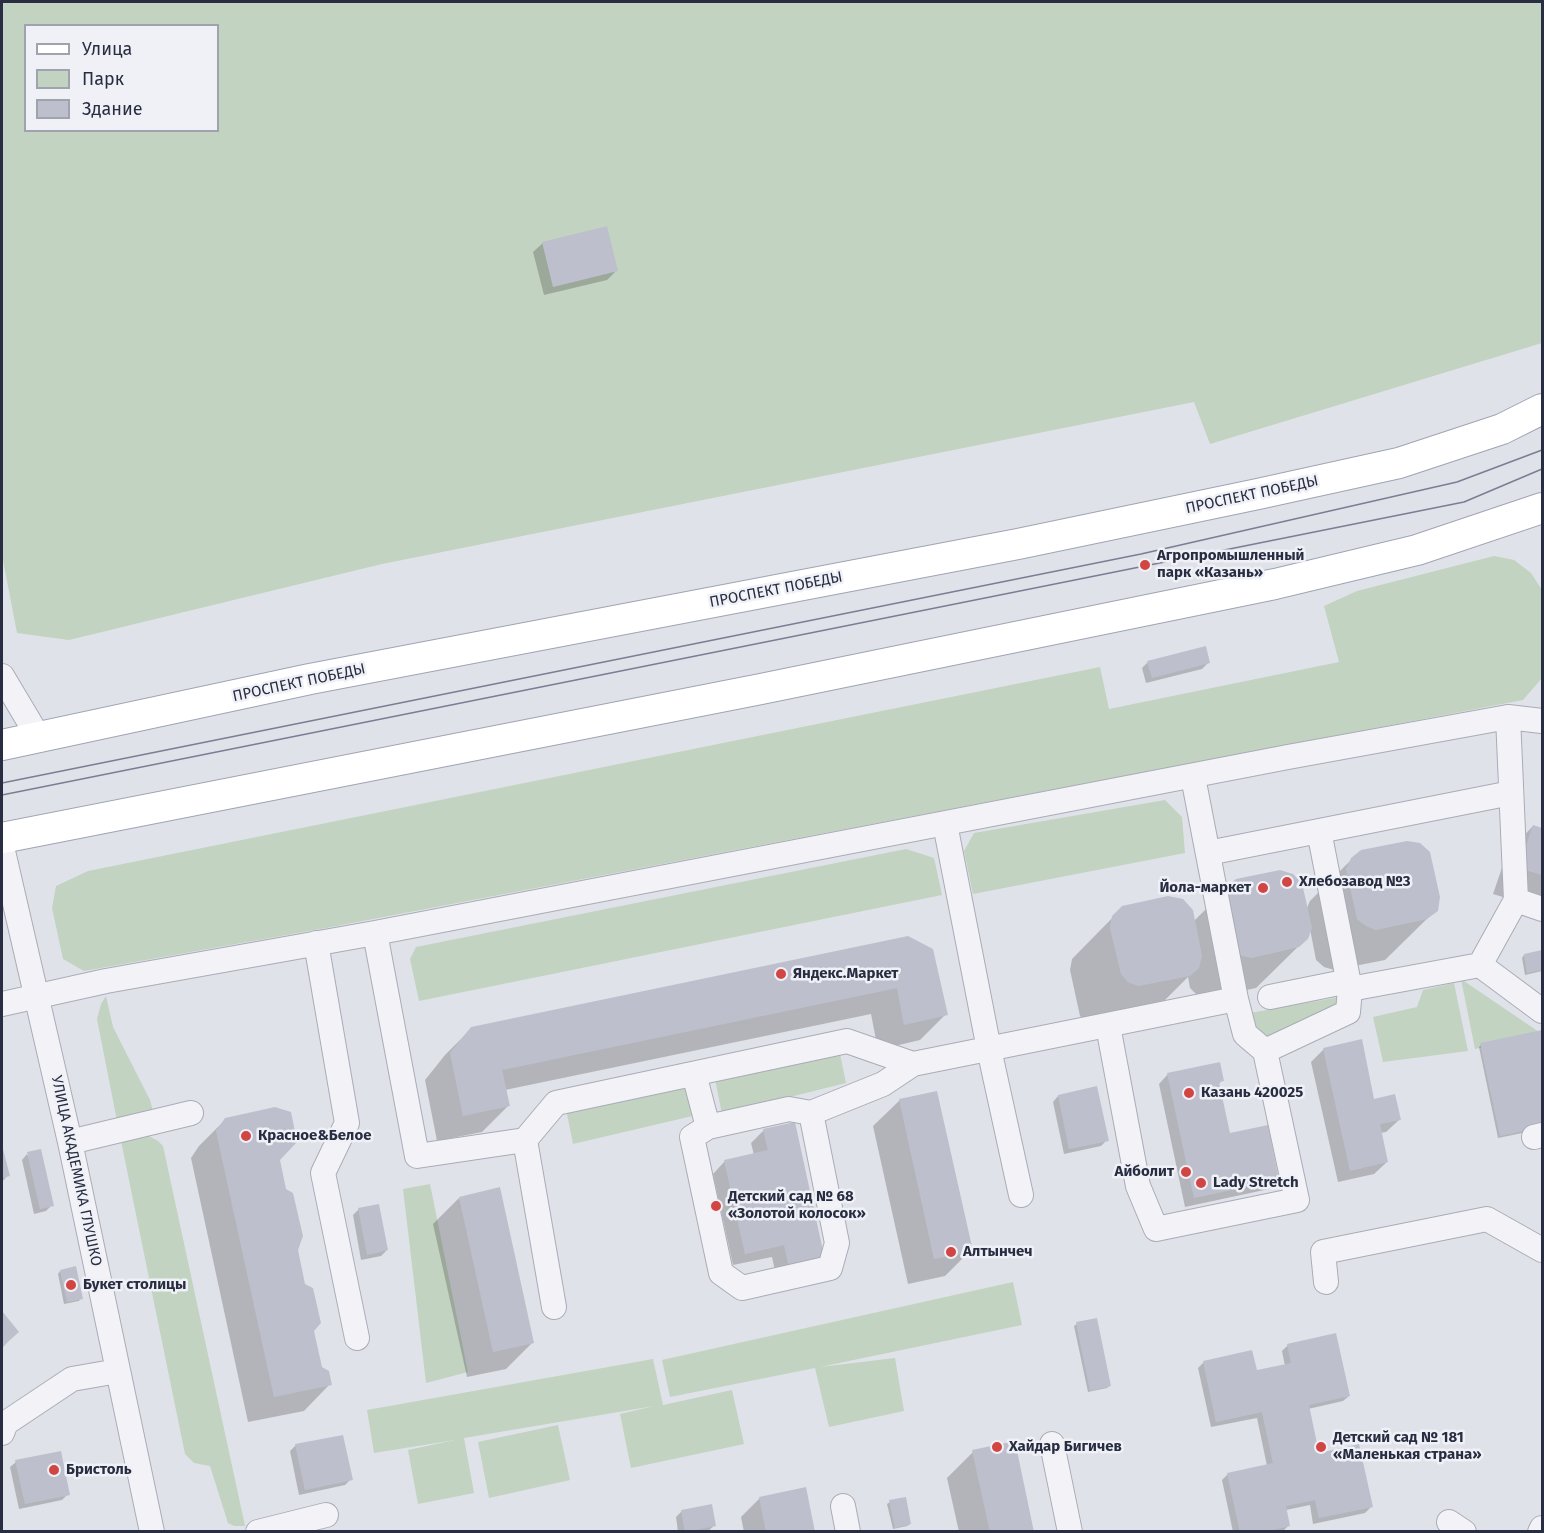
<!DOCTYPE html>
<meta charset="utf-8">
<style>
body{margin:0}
#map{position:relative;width:1544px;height:1533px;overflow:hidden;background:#e0e2e9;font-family:"Fira Sans",sans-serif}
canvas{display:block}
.frame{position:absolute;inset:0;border:3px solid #282d41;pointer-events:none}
.legend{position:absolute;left:24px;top:24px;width:195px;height:108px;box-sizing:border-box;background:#eff1f7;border:2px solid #9fa3ae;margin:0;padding:8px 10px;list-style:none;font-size:18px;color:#282d41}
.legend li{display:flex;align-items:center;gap:12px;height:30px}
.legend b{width:30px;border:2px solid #9fa3ae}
</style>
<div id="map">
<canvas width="1544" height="1533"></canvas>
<div class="frame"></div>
<ul class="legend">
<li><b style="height:8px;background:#fff"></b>Улица</li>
<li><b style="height:16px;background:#c2d3c1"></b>Парк</li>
<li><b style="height:16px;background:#bdc0cc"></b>Здание</li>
</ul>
</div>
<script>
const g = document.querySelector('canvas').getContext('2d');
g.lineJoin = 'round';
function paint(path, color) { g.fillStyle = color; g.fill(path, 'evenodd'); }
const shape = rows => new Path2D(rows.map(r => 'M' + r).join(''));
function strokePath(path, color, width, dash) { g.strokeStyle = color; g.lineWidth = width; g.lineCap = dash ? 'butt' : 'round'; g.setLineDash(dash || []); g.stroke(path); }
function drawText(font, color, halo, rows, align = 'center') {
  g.font = font + ' "Fira Sans",sans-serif'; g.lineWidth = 5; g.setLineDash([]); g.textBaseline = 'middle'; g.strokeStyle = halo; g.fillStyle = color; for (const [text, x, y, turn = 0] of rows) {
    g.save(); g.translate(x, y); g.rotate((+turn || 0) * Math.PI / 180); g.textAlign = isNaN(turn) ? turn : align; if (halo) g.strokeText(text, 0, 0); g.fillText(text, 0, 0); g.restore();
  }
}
paint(shape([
 [2,2,1542,2,1542,343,1210,444,1194,402,382,564,69,640,17,633,2,555],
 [26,26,218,26,218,130,26,130],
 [1494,556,1514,560,1531,573,1542,590,1542,678,1523,700,326,928,84,971,63,959,52,908,56,886,88,871,1100,667,1109,709,1339,662,1324,606,1357,591],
 [1165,800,1182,817,1185,853,973,894,964,851,974,833],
 [906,849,934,858,942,895,419,1001,410,959,416,947],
 [1461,979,1542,1034,1542,1036,1475,1049],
 [1454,983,1468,1051,1383,1062,1373,1017,1417,1007,1423,990],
 [106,996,113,1027,150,1100,153,1111,118,1126,97,1019,101,1004],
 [1340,997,1340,1008,1267,1041,1254,1031,1250,1013],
 [840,1054,846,1083,722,1114,715,1079],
 [694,1082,701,1114,573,1144,566,1109],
 [147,1135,158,1141,163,1146,245,1526,234,1526,228,1523,210,1466,194,1463,185,1454,121,1141],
 [430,1184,468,1372,426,1383,403,1189],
 [1013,1282,1022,1325,820,1367,895,1358,904,1411,829,1427,815,1368,670,1397,662,1360],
 [653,1359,663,1405,732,1390,744,1444,631,1468,620,1414,654,1406,464,1438,474,1493,418,1504,408,1450,455,1440,374,1453,367,1410],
 [558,1425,570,1480,489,1498,478,1442]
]), '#c2d3c1');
paint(shape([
 [543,243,616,271,607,280,544,295,533,252],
 [1148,662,1208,663,1202,669,1146,683,1142,668],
 [1533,826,1542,829,1542,909,1493,894,1507,853],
 [1352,859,1436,910,1385,960,1334,970,1324,967,1316,960,1310,929,1307,938,1256,988,1209,998,1198,996,1190,988,1188,977,1156,1009,1087,1023,1080,1016,1070,970,1072,959,1123,907,1193,922,1227,888,1306,910,1310,901],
 [908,938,946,1014,920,1040,878,1050,871,1014,505,1090,508,1106,482,1132,437,1141,425,1080,445,1055,472,1028],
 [1542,952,1542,971,1525,975,1522,958,1524,955],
 [1542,1032,1542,1129,1498,1138,1479,1047,1481,1045],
 [1324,1049,1373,1101,1399,1120,1386,1132,1380,1133,1387,1162,1374,1174,1338,1182,1311,1062],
 [1168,1074,1222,1080,1218,1085,1229,1135,1278,1180,1269,1189,1185,1207,1159,1084],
 [1058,1096,1107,1140,1101,1146,1064,1154,1053,1102],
 [900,1100,971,1250,945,1276,908,1284,873,1126],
 [226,1119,296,1250,321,1368,330,1384,304,1411,248,1422,191,1158,199,1146],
 [764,1130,824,1260,777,1280,772,1257,733,1265,713,1174,725,1161,754,1155,751,1143],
 [2,1147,8,1175,2,1182],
 [27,1154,52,1205,46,1211,34,1214,22,1160],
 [459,1198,532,1343,506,1369,467,1377,433,1224],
 [359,1209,387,1250,381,1256,361,1260,353,1215],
 [60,1271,81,1298,79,1301,64,1304,58,1274],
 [2,1314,17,1332,2,1348],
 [1077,1324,1109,1386,1107,1388,1088,1392,1074,1326],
 [1288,1345,1349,1396,1343,1401,1308,1409,1318,1455,1371,1507,1365,1513,1313,1524,1310,1505,1286,1510,1289,1525,1283,1531,1233,1532,1222,1480,1228,1474,1267,1466,1257,1418,1211,1427,1198,1368,1204,1362,1256,1372,1285,1366,1282,1351],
 [296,1445,351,1479,345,1485,299,1495,290,1451],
 [973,1452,1033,1532,959,1532,947,1478],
 [16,1462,68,1494,62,1500,19,1509,10,1467],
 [760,1498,814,1532,744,1532,741,1517],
 [890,1502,910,1524,907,1526,893,1529,887,1504],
 [682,1511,715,1525,707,1532,678,1532,676,1517]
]), '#0003');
paint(shape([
 [607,226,618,271,553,287,542,242],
 [1206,646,1210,663,1152,678,1147,661],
 [1533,825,1542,828,1542,875,1519,868],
 [1407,841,1420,843,1430,852,1440,897,1438,911,1427,919,1376,930,1366,926,1357,919,1346,869,1351,858,1361,850],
 [1280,870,1293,874,1302,883,1312,928,1308,939,1299,947,1251,958,1239,955,1226,887,1236,879],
 [1168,896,1183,899,1193,910,1202,956,1199,968,1190,976,1138,986,1128,982,1121,974,1110,928,1112,916,1122,906],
 [908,936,933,949,948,1015,904,1025,897,988,502,1070,510,1106,463,1116,450,1053,471,1027],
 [1542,950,1542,970,1527,973,1524,954],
 [1542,1030,1542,1127,1500,1136,1480,1043],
 [1362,1039,1374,1099,1395,1094,1401,1120,1380,1124,1388,1162,1350,1171,1323,1048],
 [1220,1062,1224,1081,1219,1082,1230,1133,1268,1125,1279,1180,1194,1198,1167,1073],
 [1097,1086,1109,1141,1069,1149,1058,1095],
 [937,1091,973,1251,934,1259,899,1099],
 [275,1107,291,1112,297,1142,280,1160,286,1189,293,1193,303,1236,298,1250,305,1284,313,1288,321,1323,314,1331,322,1367,329,1371,332,1385,274,1397,216,1131,225,1118],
 [795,1122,825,1260,789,1268,784,1245,745,1254,724,1160,768,1150,763,1129],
 [2,1145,10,1176,2,1178],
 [41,1149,54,1206,40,1209,27,1152],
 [500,1187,534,1343,493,1352,459,1197],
 [379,1204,388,1250,367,1255,358,1208],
 [76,1266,83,1299,67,1302,60,1270],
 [2,1311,19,1332,2,1347],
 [1097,1318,1111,1386,1090,1391,1076,1322],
 [1336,1333,1350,1396,1309,1405,1319,1453,1359,1444,1373,1507,1319,1518,1315,1500,1286,1506,1290,1526,1264,1532,1240,1532,1227,1473,1273,1463,1262,1412,1216,1422,1203,1361,1252,1350,1257,1370,1291,1363,1287,1344],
 [343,1435,353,1480,305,1490,295,1444],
 [1015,1441,1034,1532,990,1532,972,1450],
 [61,1451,70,1495,25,1504,15,1460],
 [806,1487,815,1532,766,1532,759,1497],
 [906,1497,911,1524,895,1528,889,1500],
 [712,1504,716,1526,685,1532,681,1510]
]), '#bdc0cc');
const minor = shape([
 [2,676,39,738],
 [1508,717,1516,900,1542,909],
 [1193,777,1236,999,1245,1034,1265,1051],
 [945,824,989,1049,1021,1195],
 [1319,831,1350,989],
 [2,847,70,1142,152,1532],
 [1208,853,1511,793],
 [375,933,417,1156,525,1140,556,1103,847,1041,913,1064,1236,999],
 [316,943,347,1123,323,1173,357,1338],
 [1480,965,1542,1011],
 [1270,997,1349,981],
 [2,1004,106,981,375,933,1288,757,1508,717,1542,721],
 [1108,1026,1138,1186,1156,1229,1297,1200,1265,1051,1348,1012,1350,989,1480,965,1516,900],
 [694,1074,708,1127,692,1137,721,1273,742,1288,830,1268,837,1243,811,1113,789,1109,708,1127],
 [811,1113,883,1084,913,1064],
 [1534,1137,1542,1135],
 [525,1140,554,1307],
 [70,1142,191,1113],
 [1326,1282,1323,1252,1487,1219,1542,1250],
 [2,1433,6,1423,72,1379,118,1371],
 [1052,1444,1070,1532],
 [843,1506,848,1532],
 [1449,1522,1464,1532],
 [258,1532,326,1515],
 [1540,1532,1542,1528]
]);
const major = shape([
 [2,745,310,679,1018,544,1258,494,1399,463,1502,429,1542,409],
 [2,838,761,689,1275,584,1417,550,1542,508]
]);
strokePath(minor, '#a9acb7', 26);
strokePath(major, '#9fa4b5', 32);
strokePath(minor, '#f3f3f7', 24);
strokePath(major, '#fff', 30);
strokePath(shape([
 [2,783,1141,554,1457,482,1542,450],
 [2,795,1464,502,1542,469]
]), '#797e93', 1.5);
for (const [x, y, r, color] of [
 [1145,565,6,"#d14542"],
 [1287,882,6,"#d14542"],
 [1263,888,6,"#d14542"],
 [781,974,6,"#d14542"],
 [1189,1093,6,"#d14542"],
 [246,1136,6,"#d14542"],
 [1186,1172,6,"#d14542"],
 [1201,1183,6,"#d14542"],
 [716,1206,6,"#d14542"],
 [951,1252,6,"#d14542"],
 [71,1285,6,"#d14542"],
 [997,1447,6,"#d14542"],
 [1321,1447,6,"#d14542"],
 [54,1470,6,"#d14542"]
]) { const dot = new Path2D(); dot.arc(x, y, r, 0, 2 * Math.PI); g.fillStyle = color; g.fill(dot); strokePath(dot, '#eff1f7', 2); }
drawText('15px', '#282d41', '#eff1f7', [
 ["ПРОСПЕКТ ПОБЕДЫ",1252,495,-12],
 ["ПРОСПЕКТ ПОБЕДЫ",776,590,-11],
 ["ПРОСПЕКТ ПОБЕДЫ",299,683,-12],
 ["УЛИЦА АКАДЕМИКА ГЛУШКО",76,1171,78]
]);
drawText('bold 15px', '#282d41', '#eff1f7', [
 ["Агропромышленный",1157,556],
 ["парк «Казань»",1157,573],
 ["Хлебозавод №3",1299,882],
 ["Йола-маркет",1251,888,"right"],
 ["Яндекс.Маркет",793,974],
 ["Казань 420025",1201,1093],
 ["Красное&Белое",258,1136],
 ["Айболит",1174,1172,"right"],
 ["Lady Stretch",1213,1183],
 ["Детский сад № 68",728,1197],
 ["«Золотой колосок»",728,1214],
 ["Алтынчеч",963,1252],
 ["Букет столицы",83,1285],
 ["Детский сад № 181",1333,1438],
 ["«Маленькая страна»",1333,1455],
 ["Хайдар Бигичев",1009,1447],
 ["Бристоль",66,1470]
], 'left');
</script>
